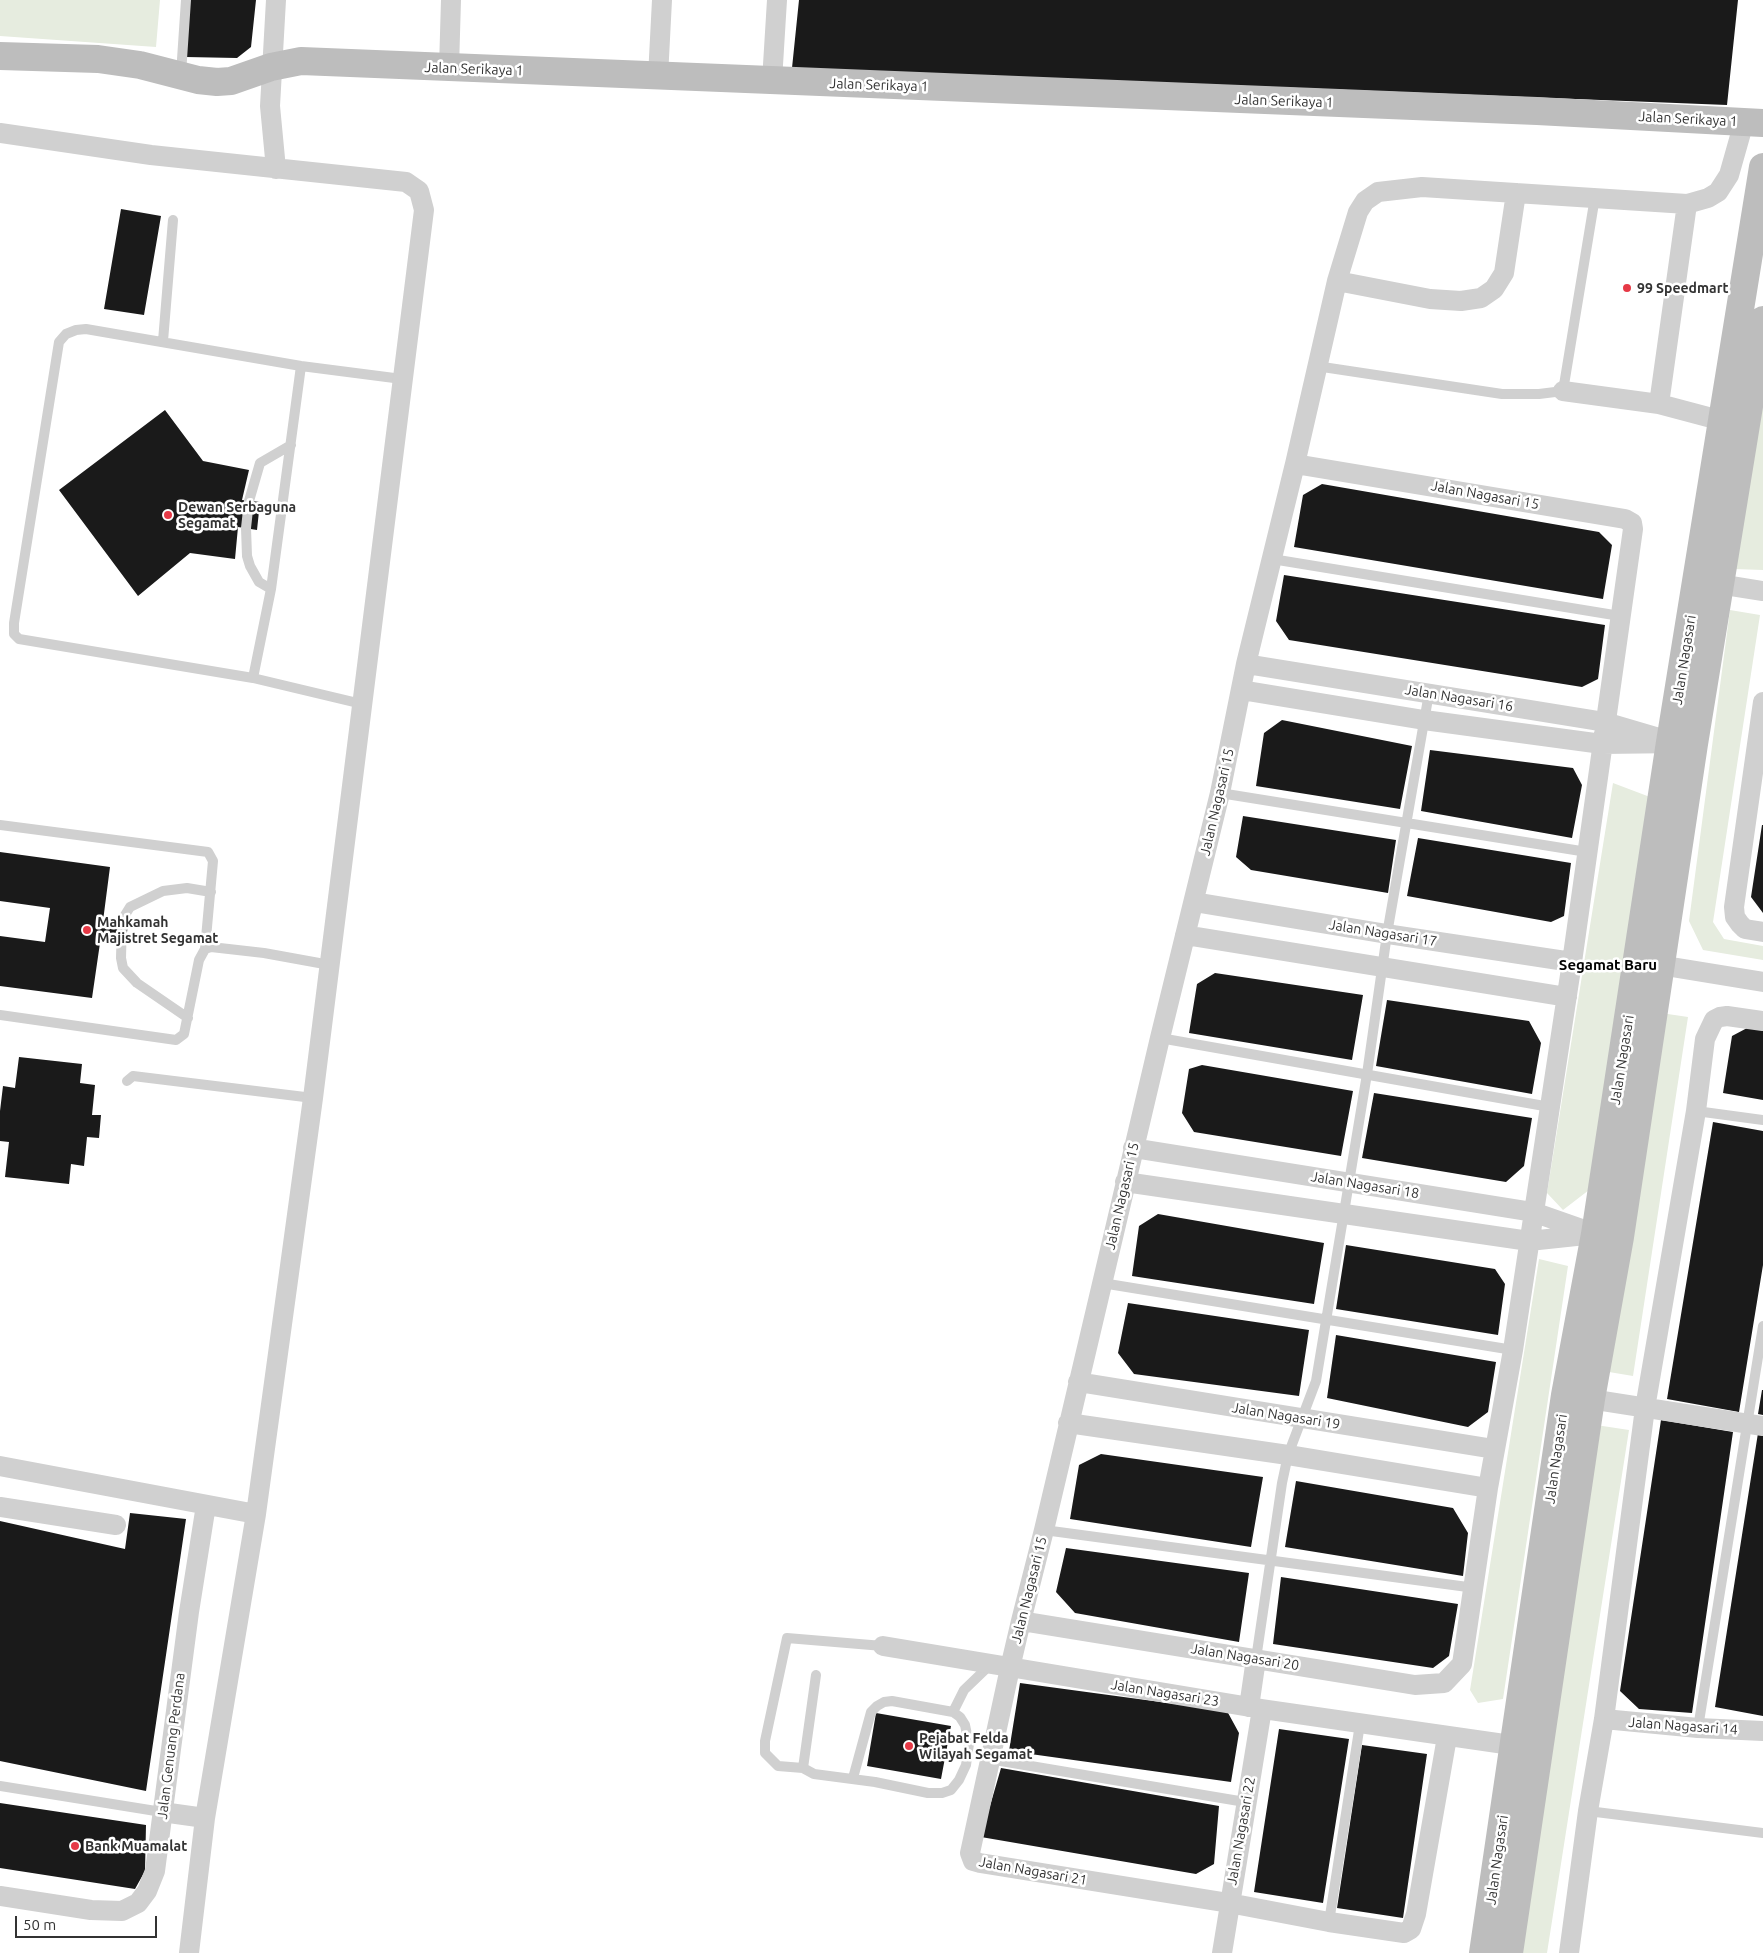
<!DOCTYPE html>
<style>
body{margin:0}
#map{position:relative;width:1763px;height:1953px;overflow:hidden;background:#fff;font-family:Ubuntu,sans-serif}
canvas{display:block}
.scale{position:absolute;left:15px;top:1916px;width:142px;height:22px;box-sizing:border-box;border:2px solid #333;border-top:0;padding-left:6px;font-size:15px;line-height:18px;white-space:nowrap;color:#333;-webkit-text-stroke:4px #fff;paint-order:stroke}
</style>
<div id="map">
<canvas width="1763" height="1953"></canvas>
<div class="scale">50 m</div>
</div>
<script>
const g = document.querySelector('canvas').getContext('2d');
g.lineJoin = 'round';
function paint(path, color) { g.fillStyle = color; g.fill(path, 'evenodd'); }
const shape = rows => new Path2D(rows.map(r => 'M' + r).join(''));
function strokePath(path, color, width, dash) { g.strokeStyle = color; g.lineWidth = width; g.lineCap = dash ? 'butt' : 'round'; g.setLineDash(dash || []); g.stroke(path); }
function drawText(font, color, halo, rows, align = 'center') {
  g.font = font + ' Ubuntu,sans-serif'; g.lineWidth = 5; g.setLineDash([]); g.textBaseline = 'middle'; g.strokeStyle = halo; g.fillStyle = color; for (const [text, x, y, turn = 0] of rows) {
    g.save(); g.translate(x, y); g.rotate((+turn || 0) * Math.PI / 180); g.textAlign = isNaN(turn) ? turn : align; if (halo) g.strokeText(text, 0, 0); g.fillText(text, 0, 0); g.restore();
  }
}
paint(shape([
 [0,0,160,0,156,47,0,36],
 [1763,367,1763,570,1734,569],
 [1730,610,1760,615,1713,922,1724,939,1763,946,1763,960,1703,950,1689,921],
 [1613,783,1650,797,1589,1190,1563,1210,1547,1193],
 [1661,1013,1688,1017,1633,1376,1603,1371],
 [1539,1259,1568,1266,1503,1699,1478,1703,1470,1690],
 [1596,1425,1629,1430,1547,1953,1516,1953]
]), '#e6ecdf');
paint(shape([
 [190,0,256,0,251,47,237,58,186,57],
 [799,0,1738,0,1727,105,792,68],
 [121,209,161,216,144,315,104,309],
 [165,410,203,461,249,470,242,500,260,502,257,530,238,527,235,559,190,553,138,596,59,490],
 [1322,484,1599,532,1612,545,1603,599,1294,547,1303,495],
 [1284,575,1605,625,1598,679,1582,687,1289,640,1276,621],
 [1282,720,1412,746,1400,809,1256,786,1264,733],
 [1430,750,1573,768,1582,785,1572,838,1421,811],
 [1243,816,1396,840,1388,893,1251,870,1236,857],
 [1762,825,1763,825,1763,913,1751,897],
 [1418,838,1571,863,1564,916,1551,922,1407,896],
 [0,852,110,867,103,921,128,925,125,946,100,943,92,998,0,986,0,936,45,942,50,908,0,901],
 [1215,973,1363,995,1352,1060,1189,1033,1197,984],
 [1387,1000,1529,1021,1541,1043,1532,1094,1376,1066],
 [1749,1027,1763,1029,1763,1100,1723,1093,1732,1036],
 [19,1057,82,1064,80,1083,95,1085,92,1115,101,1115,99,1138,87,1137,84,1166,71,1164,69,1184,5,1177,9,1142,0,1141,0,1111,3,1086,15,1088],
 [1202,1065,1353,1091,1341,1156,1194,1132,1182,1113,1189,1069],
 [1374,1093,1532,1118,1524,1166,1506,1182,1362,1158],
 [1713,1122,1763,1131,1763,1265,1739,1412,1667,1399],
 [1158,1214,1324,1243,1314,1304,1132,1276,1139,1226],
 [1346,1245,1495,1269,1505,1284,1498,1335,1336,1309],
 [1128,1303,1309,1330,1299,1396,1134,1374,1118,1353],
 [1336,1335,1496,1362,1488,1412,1468,1427,1327,1398],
 [1762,1390,1763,1390,1763,1415,1758,1414],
 [1661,1420,1733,1432,1692,1713,1639,1709,1620,1691],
 [1758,1433,1763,1434,1763,1716,1715,1707],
 [1101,1454,1263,1477,1251,1547,1070,1519,1079,1465],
 [1296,1481,1453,1508,1468,1533,1463,1576,1285,1547],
 [130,1513,186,1519,146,1791,0,1761,0,1521,125,1549],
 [1066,1548,1249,1573,1239,1642,1075,1613,1056,1592],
 [1281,1577,1458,1604,1449,1656,1433,1668,1273,1644],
 [1020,1683,1227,1711,1239,1733,1231,1782,1009,1751],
 [876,1713,951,1726,941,1779,867,1766],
 [1279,1729,1349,1739,1323,1903,1254,1892],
 [1362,1745,1427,1754,1403,1918,1337,1908],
 [1001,1768,1219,1806,1214,1864,1196,1874,981,1837],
 [0,1803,146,1825,145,1871,135,1889,0,1868]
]), '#1a1a1a');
strokePath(shape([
 [181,74,186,0],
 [163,341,173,220],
 [1316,366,1502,394,1539,394,1563,391,1595,197],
 [1272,559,1620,616],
 [271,589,259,582,250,566,247,556,246,528,249,501,260,463,291,445],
 [253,678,271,589,301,366],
 [362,704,253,678,19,639,14,634,14,623,59,342,66,334,76,330,86,329,301,366,402,379],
 [1220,793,1587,852],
 [0,825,208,852,213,861,205,949],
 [0,1015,176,1040,184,1034,199,960,205,949,211,947,264,953,330,965],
 [188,1018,137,983,123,968,121,958,122,920,130,907,163,891,187,888,211,892],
 [1160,1038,1550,1107],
 [127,1081,133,1076,313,1098],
 [1696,1111,1763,1120],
 [1102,1283,1513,1350],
 [1044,1530,1475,1588],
 [1256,1659,1282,1483,1288,1455,1316,1381,1367,1074,1387,934,1429,693],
 [816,1675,803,1768,814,1774,875,1782,928,1793,942,1793,951,1790,959,1780,966,1765,969,1744,965,1725,960,1717,953,1712],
 [1698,1728,1763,1326],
 [989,1759,1245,1802],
 [803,1768,778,1766,765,1753,765,1741,787,1638,883,1646],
 [853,1778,871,1712,877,1706,884,1702,892,1701,953,1712,964,1690,990,1665],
 [0,1786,162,1812],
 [1588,1811,1763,1833],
 [1329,1922,1360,1724]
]), '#d0d0d0', 10);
strokePath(shape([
 [449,68,451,0],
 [658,77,662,0],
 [772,81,777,0],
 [0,133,151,155,406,182,419,191,424,210,313,1098,256,1514,205,1818,189,1953],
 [276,169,270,106,276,0],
 [1337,281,1430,299,1461,301,1481,298,1494,289,1504,273,1516,193],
 [1563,391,1659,404,1723,421],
 [1659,404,1687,204],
 [1295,464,1337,281,1358,212,1365,201,1378,192,1422,187,1687,204,1708,198,1718,192,1729,175,1744,122],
 [1706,582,1763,591],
 [1246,664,1605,722,1656,737],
 [1241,690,1424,720,1602,744,1682,743],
 [1763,702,1734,907,1735,917,1740,924,1745,929,1763,932],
 [1194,902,1387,934,1572,962],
 [1185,935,1567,997],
 [1647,963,1763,982],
 [1133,1148,1533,1212,1590,1232],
 [1125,1182,1529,1241,1595,1234,1608,1235],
 [1078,1382,1494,1449],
 [1577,1397,1763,1426],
 [1068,1423,1288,1455,1488,1488],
 [0,1466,256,1514],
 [0,1507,116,1525],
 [1021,1621,1415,1685,1444,1683,1462,1664,1488,1488,1513,1350,1572,962,1633,529,1632,523,1625,519,1295,464,1246,664,1220,793,1160,1038,1044,1530,1021,1621,1010,1668,970,1853,973,1861,980,1863,1229,1903,1329,1922,1404,1933,1411,1929,1416,1914,1447,1737],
 [883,1646,1262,1709,1525,1747],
 [1249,1707,1256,1659],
 [1604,1719,1698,1728,1763,1731],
 [162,1812,205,1818],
 [0,1896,91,1910,122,1911,138,1903,147,1891,155,1871,189,1612,206,1505],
 [1222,1953,1262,1709],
 [1569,1953,1588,1811,1604,1719,1645,1408,1696,1111,1705,1039,1714,1020,1720,1017,1727,1016,1763,1021]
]), '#d0d0d0', 20);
strokePath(shape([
 [0,56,98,59,140,65,198,80,217,82,231,81,271,67,301,61,1537,111,1763,123],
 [1483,1953,1565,1395,1595,1234,1670,742,1763,167],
 [1509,1953,1591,1399,1620,1237,1694,744,1763,320]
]), '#bdbdbd', 28);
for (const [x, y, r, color] of [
 [1627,288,5,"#e63946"],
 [168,515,5,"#e63946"],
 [87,930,5,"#e63946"],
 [909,1746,5,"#e63946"],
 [75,1846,5,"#e63946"]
]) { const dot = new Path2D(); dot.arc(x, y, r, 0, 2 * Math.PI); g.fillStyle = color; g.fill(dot); strokePath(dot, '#fff', 2); }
drawText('14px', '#333', '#fff', [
 ["Jalan Serikaya 1",474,69,2],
 ["Jalan Serikaya 1",879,85,2],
 ["Jalan Serikaya 1",1284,101,2],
 ["Jalan Serikaya 1",1688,119,3],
 ["Jalan Nagasari 15",1485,495,10],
 ["Jalan Nagasari",1684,660,-81],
 ["Jalan Nagasari 16",1459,698,9],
 ["Jalan Nagasari 15",1217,802,-77],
 ["Jalan Nagasari 17",1383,933,9],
 ["Jalan Nagasari",1622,1060,-81],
 ["Jalan Nagasari 18",1365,1185,9],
 ["Jalan Nagasari 15",1122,1196,-77],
 ["Jalan Nagasari 19",1286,1416,9],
 ["Jalan Nagasari",1556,1459,-82],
 ["Jalan Nagasari 15",1029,1590,-76],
 ["Jalan Nagasari 20",1245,1657,9],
 ["Jalan Nagasari 23",1165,1693,9],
 ["Jalan Nagasari 14",1683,1726,4],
 ["Jalan Genuang Perdana",171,1746,-83],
 ["Jalan Nagasari 22",1241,1831,-80],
 ["Jalan Nagasari",1497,1860,-82],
 ["Jalan Nagasari 21",1033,1871,10]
]);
drawText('bold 14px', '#333', '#fff', [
 ["99 Speedmart",1637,288],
 ["Dewan Serbaguna",178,507],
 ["Segamat",178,523],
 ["Mahkamah",97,922],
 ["Majistret Segamat",97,938],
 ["Pejabat Felda",919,1738],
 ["Wilayah Segamat",919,1754],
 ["Bank Muamalat",85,1846]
], 'left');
drawText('bold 15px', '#000', '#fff', [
 ["Segamat Baru",1608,965]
]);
</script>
